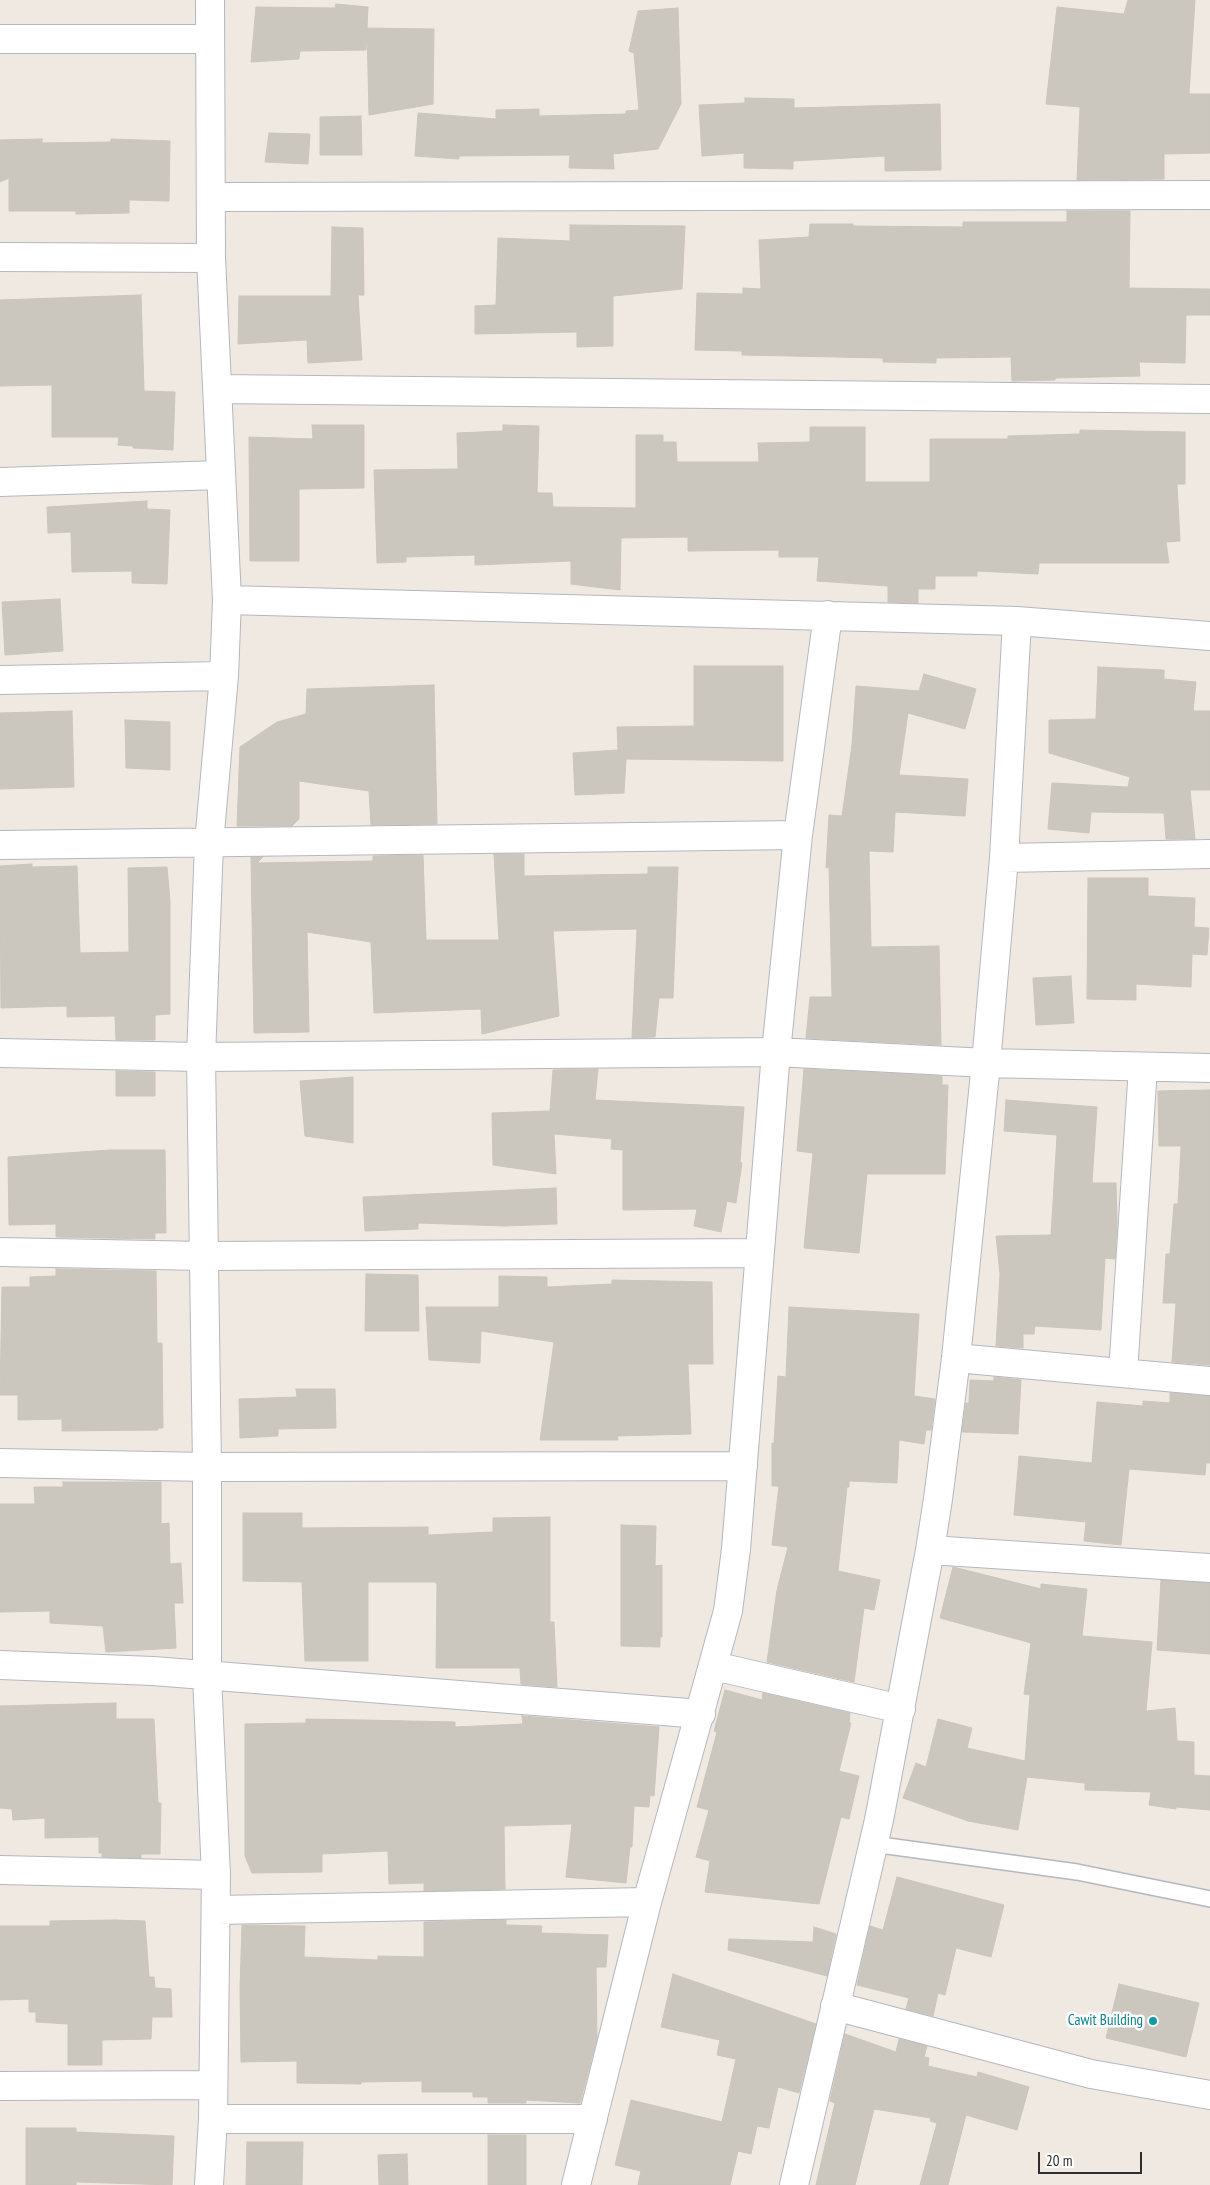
<!DOCTYPE html>
<style>
body{margin:0}
#map{position:relative;width:1210px;height:2185px;overflow:hidden;background:#efe9e1;font-family:"PT Sans Narrow",sans-serif}
canvas{display:block}
.scale{position:absolute;left:1038px;top:2152px;width:104px;height:22px;box-sizing:border-box;border:2px solid #2e2e2e;border-top:0;padding-left:6px;font-size:15px;line-height:18px;white-space:nowrap;color:#2e2e2e;-webkit-text-stroke:4px #fff;paint-order:stroke}
</style>
<div id="map">
<canvas width="1210" height="2185"></canvas>
<div class="scale">20 m</div>
</div>
<script>
const g = document.querySelector('canvas').getContext('2d');
g.lineJoin = 'round';
function paint(path, color) { g.fillStyle = color; g.fill(path, 'evenodd'); }
const shape = rows => new Path2D(rows.map(r => 'M' + r).join(''));
function strokePath(path, color, width, dash) { g.strokeStyle = color; g.lineWidth = width; g.lineCap = dash ? 'butt' : 'round'; g.setLineDash(dash || []); g.stroke(path); }
function drawText(font, color, halo, rows, align = 'center') {
  g.font = font + ' "PT Sans Narrow",sans-serif'; g.lineWidth = 5; g.setLineDash([]); g.textBaseline = 'middle'; g.strokeStyle = halo; g.fillStyle = color; for (const [text, x, y, turn = 0] of rows) {
    g.save(); g.translate(x, y); g.rotate((+turn || 0) * Math.PI / 180); g.textAlign = isNaN(turn) ? turn : align; if (halo) g.strokeText(text, 0, 0); g.fillText(text, 0, 0); g.restore();
  }
}
const building = shape([
 [1128,0,1195,0,1189,94,1210,94,1210,153,1164,154,1164,179,1077,180,1080,107,1046,104,1057,7,1124,14,1128,0],
 [336,4,368,7,366,50,300,51,299,59,251,62,256,7,335,8,336,4],
 [678,8,681,104,658,149,613,154,614,169,569,168,570,155,459,156,459,159,415,156,418,113,496,119,496,110,539,109,539,116,626,114,626,111,639,110,634,53,629,51,638,11,678,8],
 [367,28,434,29,433,104,369,115,367,28],
 [745,98,794,99,794,108,940,104,941,170,885,171,885,156,793,161,793,169,744,168,744,153,702,156,699,105,745,103,745,98],
 [361,116,362,155,320,155,320,117,361,116],
 [269,133,310,134,308,164,265,162,269,133],
 [42,139,42,143,111,142,111,139,170,141,169,201,129,200,129,213,76,214,76,211,9,211,9,178,0,182,0,140,42,139],
 [1067,211,1130,211,1129,288,1210,289,1210,315,1186,315,1185,363,1139,362,1140,376,1055,378,1055,380,1012,381,1011,357,936,358,936,363,883,362,883,358,742,355,742,351,695,350,697,293,743,294,743,288,761,289,759,240,809,237,810,224,853,224,853,226,963,227,963,222,1067,222,1067,211],
 [570,225,685,226,682,289,613,296,613,346,577,347,577,332,475,334,475,306,496,305,498,238,570,241,570,225],
 [332,227,363,228,364,295,358,295,362,360,308,363,307,340,238,344,239,296,331,296,332,227],
 [141,295,144,391,175,392,173,450,133,448,133,446,118,445,119,437,52,437,52,385,0,386,0,300,141,295],
 [312,425,364,425,364,488,299,489,299,561,250,561,249,437,313,439,312,425],
 [503,425,539,426,537,493,552,493,553,507,636,508,636,435,663,435,663,442,676,442,677,462,759,462,758,443,810,442,810,427,865,427,865,482,930,482,930,439,1008,439,1008,436,1080,434,1080,430,1185,432,1185,484,1177,484,1180,541,1166,542,1169,563,1039,563,1038,574,977,571,977,576,935,576,935,589,918,589,918,603,888,602,888,586,817,581,819,557,779,557,779,550,688,551,688,537,621,538,620,590,571,584,571,561,475,565,475,555,406,557,406,562,377,563,374,470,458,469,457,433,503,431,503,425],
 [147,501,147,509,170,510,167,584,132,583,132,571,72,572,71,532,48,533,47,507,147,501],
 [60,599,63,651,5,655,2,602,60,599],
 [694,666,783,666,783,761,626,759,624,793,575,795,573,753,618,750,617,727,694,726,694,666],
 [1098,667,1164,670,1164,679,1196,682,1193,711,1210,711,1210,790,1190,790,1195,839,1166,839,1164,813,1091,812,1089,833,1048,829,1052,783,1128,787,1130,777,1049,753,1049,720,1096,719,1098,667],
 [924,674,976,689,965,729,908,713,899,775,968,779,965,816,895,812,893,852,869,851,871,947,939,946,941,1045,806,1038,810,997,832,997,829,867,826,868,829,815,842,816,852,745,856,686,919,691,924,674],
 [434,685,437,824,371,825,369,791,299,781,299,819,292,826,237,826,240,747,277,722,306,714,307,689,434,685],
 [72,711,74,787,0,789,0,713,72,711],
 [125,720,170,722,170,770,126,768,125,720],
 [494,854,524,854,524,876,648,874,648,867,678,867,673,998,659,998,655,1037,632,1038,637,929,553,931,559,1016,482,1034,481,1009,374,1013,371,942,307,932,309,1032,254,1033,251,857,263,857,257,863,373,861,373,856,423,855,426,940,499,940,494,854],
 [32,864,32,867,77,866,80,953,129,952,128,868,167,867,170,901,170,1014,155,1015,155,1040,116,1040,115,1016,67,1017,67,1006,1,1008,0,866,32,864],
 [1088,878,1148,878,1148,896,1195,898,1194,927,1209,928,1207,955,1192,954,1191,987,1136,984,1136,1000,1087,999,1088,878],
 [1071,976,1074,1023,1036,1025,1033,978,1071,976],
 [598,1069,595,1100,744,1107,740,1162,742,1163,736,1203,727,1201,721,1232,694,1226,697,1209,623,1210,623,1150,611,1149,612,1139,554,1134,556,1174,493,1165,492,1113,550,1111,553,1070,598,1069],
 [804,1069,942,1076,942,1085,948,1085,945,1174,867,1174,859,1253,804,1248,813,1153,797,1151,804,1069],
 [116,1071,155,1072,155,1096,116,1096,116,1071],
 [353,1077,353,1143,305,1136,300,1081,353,1077],
 [1210,1090,1210,1365,1172,1362,1176,1303,1163,1303,1166,1254,1170,1254,1174,1204,1178,1204,1181,1146,1159,1146,1158,1091,1210,1090],
 [1006,1100,1097,1107,1092,1183,1116,1183,1117,1223,1115,1259,1105,1258,1101,1330,1035,1326,1034,1334,1023,1334,1023,1348,996,1346,1000,1274,996,1236,1051,1235,1057,1135,1004,1131,1006,1100],
 [110,1150,165,1150,166,1233,155,1233,155,1239,56,1237,56,1224,9,1225,8,1157,110,1150],
 [556,1188,557,1224,505,1226,418,1223,418,1229,365,1231,363,1197,556,1188],
 [56,1269,156,1271,157,1343,162,1343,163,1428,158,1428,158,1430,62,1431,62,1419,18,1420,18,1395,0,1395,2,1287,30,1287,30,1277,56,1276,56,1269],
 [366,1274,418,1275,419,1331,365,1331,366,1274],
 [499,1276,547,1277,547,1287,612,1284,612,1280,712,1282,713,1364,688,1364,691,1434,617,1436,618,1440,540,1440,554,1342,481,1331,480,1363,429,1360,426,1307,499,1307,499,1276],
 [789,1307,919,1314,914,1396,935,1399,931,1430,926,1430,924,1444,899,1440,897,1483,849,1481,849,1487,847,1487,838,1571,880,1580,874,1610,864,1608,854,1682,767,1662,777,1590,788,1547,772,1545,779,1486,772,1486,772,1443,774,1443,778,1376,786,1377,789,1307],
 [994,1377,1021,1380,1018,1434,962,1432,966,1403,969,1403,970,1380,994,1381,994,1377],
 [296,1389,335,1389,336,1428,278,1429,278,1436,240,1438,239,1399,297,1397,296,1389],
 [1170,1393,1210,1396,1210,1463,1206,1463,1205,1475,1129,1469,1121,1545,1084,1541,1086,1522,1014,1515,1019,1456,1092,1463,1097,1402,1143,1406,1143,1401,1170,1403,1170,1393],
 [63,1482,161,1482,161,1524,169,1523,170,1564,181,1563,183,1603,174,1603,176,1648,106,1652,103,1626,50,1623,50,1611,0,1612,0,1504,35,1504,34,1487,63,1487,63,1482],
 [243,1513,302,1513,302,1528,428,1527,428,1535,493,1532,493,1518,550,1517,550,1622,554,1622,557,1687,521,1684,520,1668,436,1668,437,1584,434,1582,368,1582,368,1661,305,1661,302,1582,243,1581,243,1513],
 [621,1525,656,1526,655,1566,662,1565,662,1637,660,1637,660,1647,621,1646,621,1525],
 [953,1567,1041,1589,1041,1584,1087,1589,1082,1636,1152,1642,1146,1711,1175,1708,1177,1741,1194,1742,1194,1775,1210,1776,1210,1810,1176,1807,1176,1809,1149,1805,1151,1792,1085,1790,1085,1783,1027,1777,1018,1830,968,1821,903,1798,916,1763,926,1767,938,1719,972,1728,967,1748,1025,1761,1030,1695,1024,1694,1031,1643,940,1618,953,1567],
 [1161,1580,1210,1583,1210,1654,1157,1650,1161,1580],
 [725,1690,762,1700,763,1693,850,1713,849,1723,851,1723,839,1771,859,1776,849,1819,841,1817,819,1904,705,1892,710,1861,696,1857,709,1810,697,1807,717,1732,714,1731,725,1690],
 [116,1703,116,1719,154,1719,158,1803,161,1803,160,1854,141,1854,141,1858,102,1857,102,1853,99,1853,99,1837,45,1838,45,1818,13,1820,12,1809,0,1808,0,1706,116,1703],
 [522,1716,659,1727,654,1796,650,1795,649,1807,634,1806,632,1847,630,1847,626,1883,566,1877,572,1824,504,1826,505,1889,424,1891,424,1883,389,1884,388,1851,322,1854,322,1872,252,1873,245,1856,245,1724,306,1723,306,1719,363,1720,455,1722,455,1727,523,1724,522,1716],
 [897,1877,1004,1905,991,1957,956,1948,945,1995,938,1993,933,2016,906,2009,909,1998,857,1985,870,1926,883,1930,897,1877],
 [115,1920,145,1921,149,1977,154,1977,155,1988,171,1989,172,2017,152,2017,151,2039,102,2040,102,2065,68,2065,68,2024,36,2022,36,2012,29,2012,29,1999,0,2000,0,1926,50,1926,50,1921,115,1920],
 [506,1920,506,1925,542,1926,541,1933,608,1935,606,1967,596,1967,597,2038,580,2103,526,2100,526,2103,488,2103,488,2097,473,2097,473,2092,422,2092,422,2081,361,2082,361,2084,297,2083,297,2061,241,2062,240,1988,242,1925,305,1926,304,1957,378,1960,378,1956,424,1957,424,1922,506,1920],
 [814,1927,836,1934,827,1976,728,1950,729,1939,813,1942,814,1927],
 [673,1974,816,2024,799,2093,778,2087,769,2128,757,2126,751,2154,738,2151,730,2185,638,2185,641,2171,615,2165,631,2100,722,2122,736,2059,717,2055,720,2040,661,2027,673,1974],
 [1119,1984,1199,2003,1186,2057,1106,2038,1119,1984],
 [845,2034,896,2052,899,2039,927,2046,924,2057,929,2058,928,2066,977,2077,978,2072,1029,2087,1017,2130,966,2115,948,2185,920,2185,937,2123,930,2121,931,2118,874,2109,855,2185,816,2185,835,2103,830,2101,845,2034],
 [26,2128,76,2128,76,2132,174,2136,172,2185,76,2182,76,2185,26,2185,26,2128],
 [488,2135,526,2135,526,2185,488,2185,488,2135],
 [247,2142,303,2142,302,2185,246,2185,247,2142],
 [407,2154,408,2185,379,2185,378,2155,407,2154]
]);
paint(building, '#cbc7bf');
strokePath(building, '#cbc5ba', 1);
const lane = shape([
 [873,1844,1077,1872,1210,1899]
]);
const street = shape([
 [0,39,210,39],
 [211,197,1210,195],
 [0,257,211,258],
 [217,389,1210,399],
 [0,482,221,475],
 [227,600,1017,621,1210,636],
 [0,680,224,676],
 [0,845,798,835],
 [1004,858,1210,854],
 [0,1053,201,1057,776,1052,986,1063,1210,1068],
 [0,1252,204,1256,758,1253],
 [956,1358,1210,1381],
 [1123,1373,1143,1067],
 [0,1463,207,1467,743,1466],
 [930,1550,1210,1568],
 [0,1665,153,1671,701,1714],
 [714,1666,901,1709],
 [0,1870,216,1875],
 [216,1910,647,1902],
 [835,2006,1091,2074,1210,2095],
 [0,2086,213,2085],
 [213,2119,593,2119],
 [209,2185,213,2119,216,1875,207,1676,207,1467,201,1057,209,843,224,676,227,600,211,258,210,0],
 [576,2185,647,1902,728,1611,736,1549,776,1052,798,835,828,615],
 [794,2185,879,1820,930,1550,938,1499,956,1358,986,1063,1004,858,1017,621]
]);
strokePath(lane, '#b4b7c1', 18);
strokePath(street, '#b4b7c1', 30);
strokePath(lane, '#fff', 15);
strokePath(street, '#fff', 28);
for (const [x, y, r, color] of [
 [1153,2021,5,"#0f9aa8"]
]) { const dot = new Path2D(); dot.arc(x, y, r, 0, 2 * Math.PI); g.fillStyle = color; g.fill(dot); strokePath(dot, '#fff', 2); }
drawText('15px', '#0d838f', '#fff', [
 ["Cawit Building",1143,2021]
], 'right');
</script>
